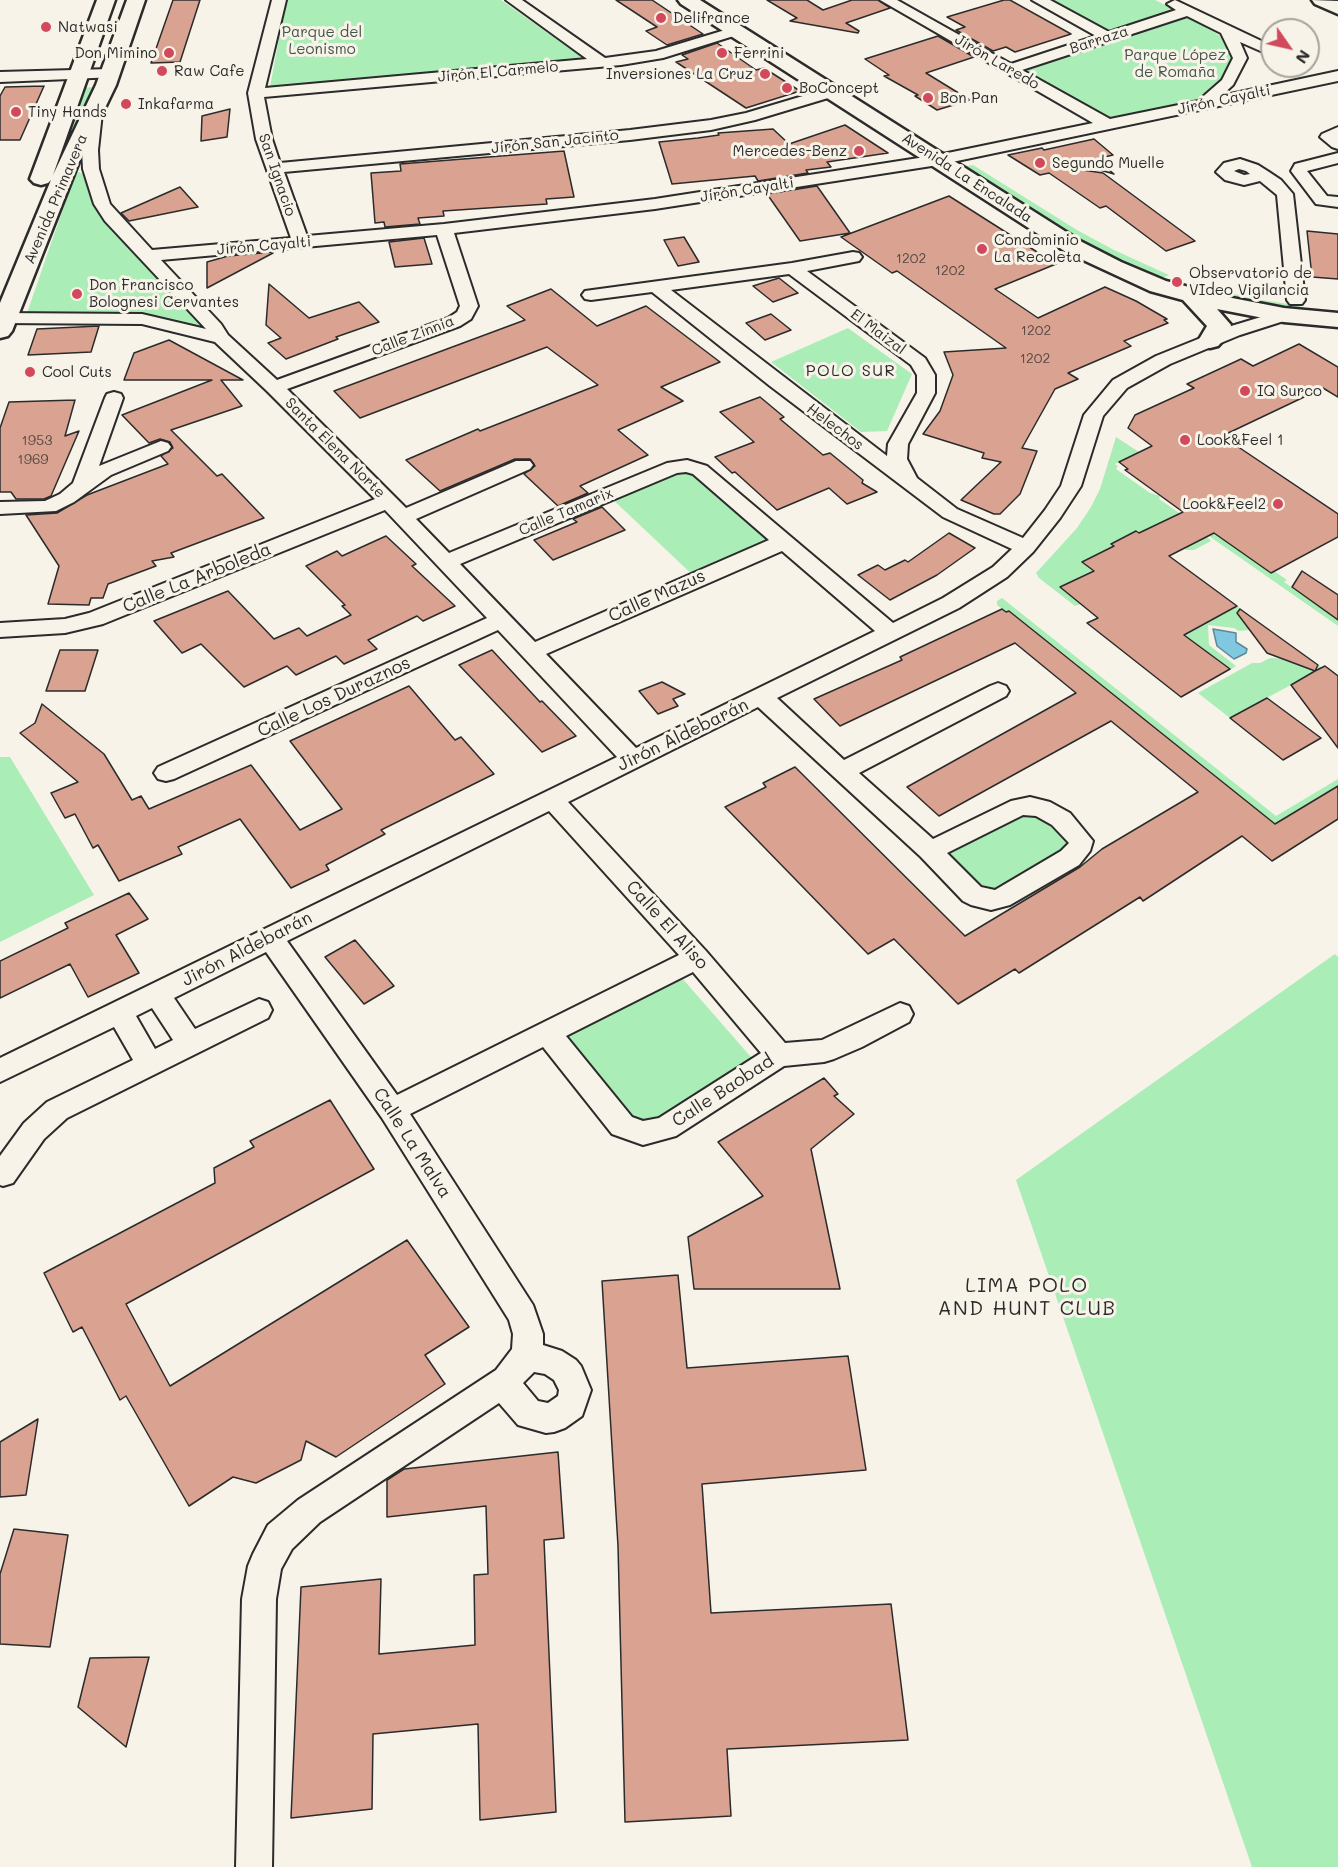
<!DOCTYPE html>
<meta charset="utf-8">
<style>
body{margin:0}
#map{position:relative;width:1338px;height:1867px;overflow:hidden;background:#f7f3e8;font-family:Mali,sans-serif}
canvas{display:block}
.north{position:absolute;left:1260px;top:18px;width:60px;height:60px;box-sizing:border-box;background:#f7f3e8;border:2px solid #a5a39c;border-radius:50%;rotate:124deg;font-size:16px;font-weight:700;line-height:24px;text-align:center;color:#2b2b2b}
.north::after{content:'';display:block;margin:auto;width:21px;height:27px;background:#d1495b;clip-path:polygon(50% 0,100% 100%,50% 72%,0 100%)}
</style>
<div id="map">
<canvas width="1338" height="1867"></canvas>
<div class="north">N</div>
</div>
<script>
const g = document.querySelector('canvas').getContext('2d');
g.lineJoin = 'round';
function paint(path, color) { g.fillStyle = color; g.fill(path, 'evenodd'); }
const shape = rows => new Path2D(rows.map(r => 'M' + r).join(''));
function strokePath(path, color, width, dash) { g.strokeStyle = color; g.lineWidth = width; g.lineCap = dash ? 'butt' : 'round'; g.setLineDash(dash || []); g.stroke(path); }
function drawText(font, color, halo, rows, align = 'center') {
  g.font = font + ' Mali,sans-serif'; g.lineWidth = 6; g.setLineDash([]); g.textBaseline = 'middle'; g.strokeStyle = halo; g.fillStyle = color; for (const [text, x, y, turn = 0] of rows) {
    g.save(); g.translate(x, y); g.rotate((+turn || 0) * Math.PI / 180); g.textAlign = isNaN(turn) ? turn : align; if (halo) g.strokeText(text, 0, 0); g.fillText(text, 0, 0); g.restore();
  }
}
paint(shape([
 [286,0,501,0,586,60,270,87],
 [1049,0,1155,0,1179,12,1111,32],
 [1187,16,1222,37,1233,58,1221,82,1193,101,1107,118,1025,73,1030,69],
 [98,87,87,111,47,174,77,88],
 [973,165,1077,230,1114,250,1169,275,1160,279,1116,261,959,167],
 [79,172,83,174,95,203,207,329,164,318,134,315,27,313,75,174],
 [1192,282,1249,298,1301,306,1288,312,1183,288],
 [848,328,912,374,887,431,861,432,771,362],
 [1116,437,1139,452,1115,464,1118,466,1116,469,1150,493,1160,496,1159,499,1195,524,1211,541,1194,550,1187,550,1175,543,1136,531,1111,544,1114,546,1083,561,1094,571,1060,587,1081,604,1075,606,1039,578,1036,573,1077,528,1091,507,1100,489],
 [687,466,783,542,697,579,608,495],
 [1217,531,1287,580,1284,582,1311,601,1314,599,1338,620,1338,626,1209,536],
 [1002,598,1276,816,1338,779,1338,786,1335,788,1338,790,1317,804,1313,801,1286,817,1272,831,1223,786,1226,784,1198,761,1194,763,1172,745,1175,743,1147,721,1144,722,1122,705,1125,703,1099,682,1095,684,1075,667,1078,665,1053,645,1049,647,1034,630,1010,611,1006,612,997,605,997,601],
 [1237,606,1267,628,1239,631,1234,628,1208,625,1209,645,1236,666,1230,670,1185,635],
 [1303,654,1322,668,1230,718,1198,693,1252,663,1260,663,1270,658,1295,659],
 [0,757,10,757,94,895,0,942],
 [1030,805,1081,845,986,895,935,849],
 [1335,954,1338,957,1338,1867,1252,1867,1016,1180],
 [675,970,757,1064,641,1133,561,1033]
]), '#abedb7');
const water = shape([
 [1213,629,1236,633,1236,642,1247,649,1246,653,1234,659,1217,646,1213,629]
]);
paint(water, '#7fc8df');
strokePath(water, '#5d8997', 1.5);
const building = shape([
 [173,0,200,0,180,62,151,63,173,0],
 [616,0,652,0,703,34,667,45,646,31,657,27,616,0],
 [767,0,807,0,823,10,852,0,878,0,890,8,846,23,859,31,858,33,790,21,797,18,767,0],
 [1004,0,1010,0,1071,34,1015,52,1006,47,993,51,956,30,965,27,947,17,1004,0],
 [938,36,974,57,926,73,970,100,937,110,915,96,918,95,884,76,889,75,865,59,938,36],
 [717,43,756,70,764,68,800,91,746,108,676,62,688,59,682,55,717,43],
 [44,86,20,140,0,140,0,96,5,87,44,86],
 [230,109,227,137,201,141,202,116,230,109],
 [845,125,888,153,827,162,831,167,806,170,808,173,758,181,755,176,672,184,659,142,698,138,719,135,718,133,773,129,789,144,845,125],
 [1094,139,1113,155,1096,159,1114,174,1082,165,1069,168,1103,173,1195,241,1166,251,1106,206,1100,208,1049,173,1040,175,1008,155,1042,148,1044,150,1094,139],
 [564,151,574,197,546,199,547,204,443,211,444,216,418,218,420,224,385,227,384,222,375,223,371,173,401,171,400,164,564,151],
 [817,186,850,233,800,241,767,194,817,186],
 [180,187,198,207,129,221,121,213,180,187],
 [949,196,1056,264,995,289,1038,318,1105,287,1136,301,1167,319,1164,320,1168,323,1124,341,1131,346,1068,373,1078,379,1055,389,1022,448,1037,451,1020,494,1000,514,994,514,961,500,1001,462,982,458,984,453,923,434,940,411,953,375,944,352,1006,348,897,271,892,273,841,237,949,196],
 [1307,231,1338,234,1338,279,1312,277,1307,231],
 [684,237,699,262,678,266,664,240,684,237],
 [424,238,432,264,395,267,389,242,424,238],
 [273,252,273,253,207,288,207,262,228,256,273,252],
 [779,278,798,293,773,302,753,286,779,278],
 [269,284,309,318,359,302,379,322,336,337,338,339,286,359,268,343,281,338,266,325,269,284],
 [551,289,597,326,646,306,720,362,661,387,683,401,618,430,648,455,580,486,588,493,558,506,524,474,535,466,530,459,515,459,440,491,406,460,478,429,480,431,598,385,547,347,360,418,334,391,525,320,507,306,551,289],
 [771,314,791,330,765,340,746,323,771,314],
 [99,326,91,352,28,355,37,329,99,326],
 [169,340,243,380,221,380,242,406,171,430,217,476,222,474,264,518,171,553,174,557,152,561,156,566,108,584,103,598,91,598,89,605,48,604,59,566,26,515,57,513,87,495,168,464,161,456,173,448,170,442,160,439,149,443,122,415,212,380,124,380,134,353,169,340],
 [1299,344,1338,367,1338,397,1323,388,1222,436,1338,514,1338,537,1271,573,1214,533,1169,556,1237,606,1184,635,1230,669,1181,697,1087,623,1098,618,1060,587,1094,571,1082,562,1114,546,1111,544,1136,531,1139,533,1183,512,1125,470,1128,469,1119,462,1152,446,1128,428,1135,415,1194,388,1187,384,1241,359,1253,366,1299,344],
 [760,397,784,417,780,419,823,455,830,453,863,480,862,483,877,492,847,504,829,488,777,510,735,472,732,473,715,457,754,442,720,412,760,397],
 [75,400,65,436,79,431,51,496,44,499,16,499,11,492,0,492,0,428,9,402,75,400],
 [602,507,625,530,553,560,534,540,577,522,573,519,602,507],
 [949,533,975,548,937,575,890,600,858,575,878,565,885,570,905,560,908,562,949,533],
 [386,536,416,564,412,566,455,606,423,621,417,616,368,640,377,649,344,664,336,656,296,675,287,666,244,687,201,644,182,653,154,621,228,591,274,639,299,628,307,636,351,615,342,606,345,605,306,566,337,551,342,556,386,536],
 [1302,571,1338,595,1338,620,1292,587,1302,571],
 [1002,609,1006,612,1009,611,1275,824,1338,786,1338,819,1272,861,1242,836,1143,901,1140,897,1019,973,1015,969,958,1004,894,939,868,954,725,807,766,787,763,783,795,767,965,936,1080,867,1102,849,1198,792,1111,721,939,816,907,787,1076,693,1015,643,840,726,814,699,902,660,900,657,1002,609],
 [1240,609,1318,665,1315,671,1325,666,1338,676,1338,748,1291,685,1315,671,1267,653,1237,613,1240,609],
 [60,650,98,650,85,691,46,691,60,650],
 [492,650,540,702,542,701,576,736,542,752,459,665,492,650],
 [662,682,685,694,673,699,678,706,658,714,639,691,662,682],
 [409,686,455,740,461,737,494,774,381,830,385,834,326,865,329,870,291,888,240,819,178,847,182,854,119,881,98,845,93,848,75,814,65,818,51,793,78,782,20,733,35,723,42,704,104,754,132,800,141,796,149,809,251,765,300,830,342,809,290,741,409,686],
 [1267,698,1321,738,1283,760,1230,718,1267,698],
 [129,893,148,919,116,935,139,973,88,997,70,964,0,998,0,961,68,928,65,923,129,893],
 [355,940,394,986,364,1004,325,957,355,940],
 [824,1078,838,1094,834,1096,854,1114,811,1149,840,1289,694,1289,688,1237,763,1196,718,1142,824,1078],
 [330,1100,374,1169,126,1304,170,1386,407,1240,469,1327,425,1355,445,1384,336,1457,306,1441,301,1460,256,1483,233,1477,189,1506,126,1396,120,1400,82,1327,73,1332,44,1273,215,1183,214,1168,254,1147,250,1141,330,1100],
 [678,1275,687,1368,848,1356,866,1470,702,1484,711,1613,891,1604,908,1740,727,1749,731,1816,625,1822,618,1546,602,1281,678,1275],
 [38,1419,26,1495,0,1497,0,1442,38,1419],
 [558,1452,564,1538,544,1540,556,1812,480,1820,478,1724,373,1734,372,1809,291,1818,301,1587,381,1579,379,1654,475,1645,474,1575,488,1574,486,1506,387,1517,387,1480,404,1469,558,1452],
 [14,1529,68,1535,50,1647,0,1644,0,1574,14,1529],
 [149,1657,126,1747,78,1707,90,1658,149,1657]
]);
paint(building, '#daa391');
strokePath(building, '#2b2b2b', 1.5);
const minor = shape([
 [272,0,286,0,265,88,587,59,506,0,522,0,605,58,656,51,735,27,742,31,740,34,663,58,621,65,264,97,272,139,280,163,630,130,711,120,746,113,833,87,841,92,838,95,755,120,711,130,630,140,284,172,307,236,444,224,655,199,938,155,1093,123,880,0,897,0,1011,64,1096,36,1032,0,1050,0,1109,32,1176,10,1167,4,1175,0,1272,46,1272,56,1240,42,1247,58,1233,85,1221,96,1338,71,1338,81,938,165,655,209,454,233,478,306,471,319,460,326,287,389,406,508,516,461,530,461,533,465,530,469,416,519,449,553,667,463,687,460,707,466,893,623,943,598,993,567,1012,549,943,517,770,386,652,292,591,300,585,299,582,295,585,291,792,263,853,252,859,253,862,257,859,261,807,271,925,358,935,375,935,393,908,444,907,459,917,478,957,509,1023,538,1045,510,1061,486,1084,415,1113,380,1156,356,1228,327,1284,310,1290,311,1293,315,1290,319,1240,335,1170,364,1127,388,1103,416,1081,486,1060,518,1033,552,1007,577,959,608,777,698,844,760,990,686,998,683,1006,686,1009,691,1006,696,859,773,933,839,1011,801,1030,797,1050,802,1070,813,1093,841,1090,851,1079,865,1010,905,991,910,971,905,963,901,921,857,758,707,568,802,706,951,785,1043,822,1040,900,1003,909,1006,913,1014,909,1022,862,1047,834,1059,824,1062,784,1066,676,1136,643,1145,612,1134,543,1047,410,1114,533,1305,543,1334,543,1345,562,1351,576,1360,581,1366,591,1390,582,1416,565,1428,554,1432,546,1433,518,1425,499,1403,320,1522,292,1549,281,1569,276,1599,272,1867,236,1867,242,1599,248,1566,253,1554,268,1525,298,1500,496,1370,512,1349,513,1334,509,1320,382,1118,266,952,174,998,195,1029,259,999,268,1002,272,1010,268,1018,67,1118,44,1139,13,1183,3,1186,0,1185,0,1156,24,1123,47,1102,133,1060,114,1027,0,1082,0,1058,617,757,498,630,174,779,166,781,158,779,154,773,158,767,487,618,385,510,103,624,65,633,0,637,0,623,65,619,89,613,375,499,267,391,215,342,142,324,0,323,0,313,142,314,206,329,105,221,94,204,83,169,82,150,89,110,99,110,102,113,98,150,99,169,110,204,152,250,291,238,256,139,248,93,272,0],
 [1187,16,1221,33,1233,58,1222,80,1198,101,1110,119,1022,70,1187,16],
 [437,235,460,306,457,312,448,318,277,380,228,335,221,324,161,260,437,235],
 [789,274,911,365,917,375,917,393,888,444,887,456,671,290,789,274],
 [686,472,693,474,769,540,535,642,460,564,677,473,686,472],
 [782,551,875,631,636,748,546,654,782,551],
 [549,811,679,955,397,1095,287,941,549,811],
 [1023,815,1036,816,1052,825,1069,843,1061,851,995,890,981,887,947,853,1023,815],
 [693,972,761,1053,659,1118,643,1121,632,1117,566,1036,693,972],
 [152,1008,173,1040,155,1049,136,1016,152,1008],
 [534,1372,545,1374,554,1380,559,1390,558,1396,548,1403,538,1401,523,1383,534,1372],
 [111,69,116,71,119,74,116,77,0,82,0,72,111,69],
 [1338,127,1338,149,1332,147,1320,137,1322,134,1338,127],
 [1338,153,1338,163,1307,171,1327,196,1338,197,1338,207,1316,204,1291,171,1295,164,1338,153],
 [1240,159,1258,165,1269,172,1281,180,1293,194,1305,300,1302,304,1290,304,1287,300,1277,195,1260,181,1244,185,1225,180,1216,172,1224,163,1240,159],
 [1239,169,1246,171,1250,174,1244,175,1234,171,1239,169],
 [114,392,121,394,123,398,99,466,161,441,168,443,171,447,168,451,111,475,74,502,56,511,0,514,0,502,45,501,60,494,73,483,105,398,107,394,114,392]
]);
const major = shape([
 [97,0,115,0,53,175,96,85,127,0,145,0,116,85,78,164,12,331,8,336,0,338,0,303,51,180,48,183,41,185,34,183,30,179,97,0],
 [678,0,700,0,1082,242,1121,262,1166,281,1227,297,1284,308,1338,313,1338,327,1284,322,1217,309,1231,325,1228,335,1218,346,1210,348,1202,346,1198,341,1207,326,1183,300,1150,291,1066,252,681,4,678,0],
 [1312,0,1338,1,1338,14,1315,4,1312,0]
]);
strokePath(minor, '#2b2b2b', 4);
strokePath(major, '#2b2b2b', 5);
paint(minor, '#f7f3e8');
paint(major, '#f7f3e8');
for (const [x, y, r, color] of [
 [661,18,6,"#d1495b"],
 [46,27,6,"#d1495b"],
 [169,53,6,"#d1495b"],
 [722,53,6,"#d1495b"],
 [162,71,6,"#d1495b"],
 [765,74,6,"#d1495b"],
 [787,88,6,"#d1495b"],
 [928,98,6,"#d1495b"],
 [126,104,6,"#d1495b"],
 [16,112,6,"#d1495b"],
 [859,151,6,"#d1495b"],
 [1040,163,6,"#d1495b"],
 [982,249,6,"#d1495b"],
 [1177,282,6,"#d1495b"],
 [77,294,6,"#d1495b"],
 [30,372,6,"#d1495b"],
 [1245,391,6,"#d1495b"],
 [1185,440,6,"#d1495b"],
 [1278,504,6,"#d1495b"]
]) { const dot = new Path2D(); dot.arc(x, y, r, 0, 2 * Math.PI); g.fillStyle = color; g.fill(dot); strokePath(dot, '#f7f3e8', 2); }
drawText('14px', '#574944', null, [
 ["1202",911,259],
 ["1202",950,271],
 ["1202",1036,331],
 ["1202",1035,359],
 ["1953",37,441],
 ["1969",33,460]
]);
drawText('15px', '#2b2b2b', '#f7f3e8', [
 ["Delifrance",673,18],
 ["Natwasi",58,27],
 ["Don Mimino",157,53,"right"],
 ["Ferrini",734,53],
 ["Raw Cafe",174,71],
 ["Inversiones La Cruz",753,74,"right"],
 ["BoConcept",799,88],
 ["Bon Pan",940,98],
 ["Inkafarma",138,104],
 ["Tiny Hands",28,112],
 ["Mercedes-Benz",847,151,"right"],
 ["Segundo Muelle",1052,163],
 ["Condominio",994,240],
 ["La Recoleta",994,257],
 ["Observatorio de",1189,273],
 ["VIdeo Vigilancia",1189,290],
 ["Don Francisco",89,285],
 ["Bolognesi Cervantes",89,302],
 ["Cool Cuts",42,372],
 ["IQ Surco",1257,391],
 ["Look&Feel 1",1197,440],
 ["Look&Feel2",1266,504,"right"]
], 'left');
drawText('15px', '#455247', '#f7f3e8', [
 ["Parque del",322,32],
 ["Leonismo",322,49],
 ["Parque López",1175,55],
 ["de Romaña",1175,72]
]);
drawText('15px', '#2b2b2b', '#f7f3e8', [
 ["Barraza",1099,40,-18],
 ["Jirón Laredo",997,62,30],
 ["Jirón El Carmelo",498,72,-5],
 ["Jirón Cayalti",1224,100,-12],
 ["Jirón San Jacinto",555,142,-6],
 ["San Ignacio",277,175,71],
 ["Avenida La Encalada",967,178,33],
 ["Jirón Cayalti",747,190,-9],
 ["Avenida Primavera",56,199,-67],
 ["Jirón Cayalti",264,246,-5],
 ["El Maizal",878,332,37],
 ["Calle Zinnia",413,336,-21],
 ["Helechos",835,427,37],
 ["Santa Elena Norte",335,448,45],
 ["Calle Tamarix",566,512,-23]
]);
g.letterSpacing = '1.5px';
drawText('16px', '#2b2b2b', '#f7f3e8', [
 ["POLO SUR",851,371]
]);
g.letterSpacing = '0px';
drawText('18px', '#2b2b2b', '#f7f3e8', [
 ["Calle La Arboleda",197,578,-22],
 ["Calle Mazus",657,596,-24],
 ["Calle Los Duraznos",334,697,-25],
 ["Jirón Aldebarán",683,735,-26],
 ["Calle El Aliso",667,925,48],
 ["Jirón Aldebarán",247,949,-27],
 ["Calle Baobad",723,1091,-33],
 ["Calle La Malva",412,1143,57]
]);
g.letterSpacing = '1.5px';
drawText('20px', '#2b2b2b', '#f7f3e8', [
 ["LIMA POLO",1027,1286],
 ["AND HUNT CLUB",1027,1309]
]);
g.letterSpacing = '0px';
</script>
